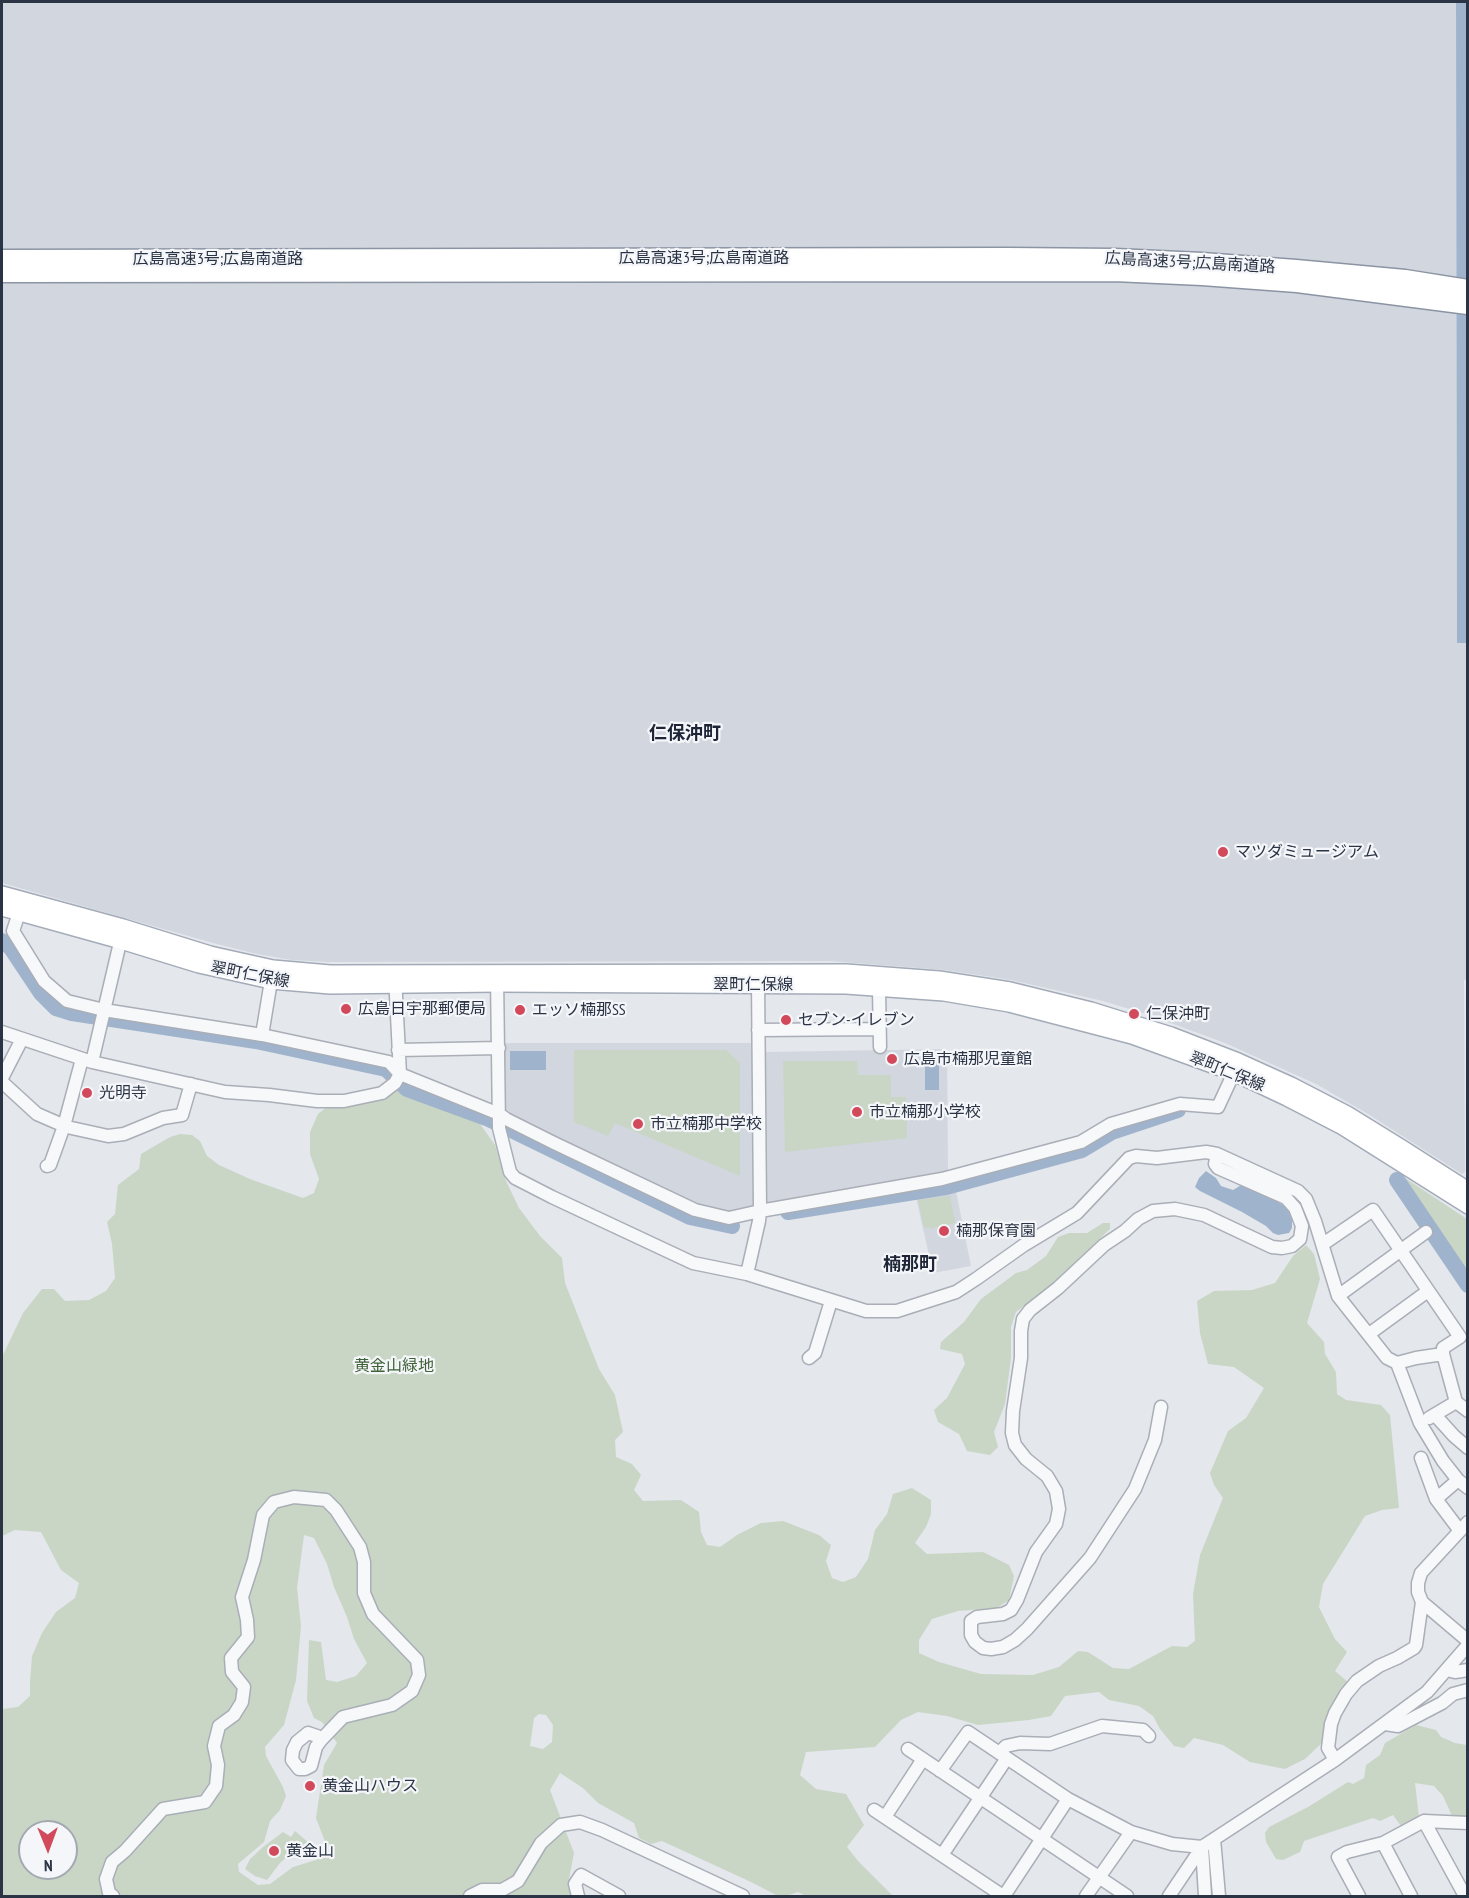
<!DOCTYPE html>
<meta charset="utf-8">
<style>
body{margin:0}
#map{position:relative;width:1469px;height:1898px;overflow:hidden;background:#e4e7ec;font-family:"PT Sans Narrow",sans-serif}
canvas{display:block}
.frame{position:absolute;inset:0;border:3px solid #2b3445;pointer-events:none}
.north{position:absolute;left:18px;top:1820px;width:60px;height:60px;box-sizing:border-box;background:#f4f6f9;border:2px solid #a4a8b1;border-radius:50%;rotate:179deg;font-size:16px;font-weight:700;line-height:24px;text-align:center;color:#2b3445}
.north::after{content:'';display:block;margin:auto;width:21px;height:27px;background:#d1495b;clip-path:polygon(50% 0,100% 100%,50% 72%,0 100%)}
</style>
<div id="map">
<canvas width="1469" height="1898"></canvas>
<div class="frame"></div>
<div class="north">N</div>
</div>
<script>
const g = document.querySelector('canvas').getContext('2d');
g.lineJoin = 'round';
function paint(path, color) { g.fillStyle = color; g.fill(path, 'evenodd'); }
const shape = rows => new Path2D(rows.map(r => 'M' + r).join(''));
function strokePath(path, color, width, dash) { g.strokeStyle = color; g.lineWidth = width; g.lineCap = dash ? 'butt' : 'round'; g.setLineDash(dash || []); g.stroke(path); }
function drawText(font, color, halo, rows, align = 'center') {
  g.font = font + ' "PT Sans Narrow","Noto Sans JP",sans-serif'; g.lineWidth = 4.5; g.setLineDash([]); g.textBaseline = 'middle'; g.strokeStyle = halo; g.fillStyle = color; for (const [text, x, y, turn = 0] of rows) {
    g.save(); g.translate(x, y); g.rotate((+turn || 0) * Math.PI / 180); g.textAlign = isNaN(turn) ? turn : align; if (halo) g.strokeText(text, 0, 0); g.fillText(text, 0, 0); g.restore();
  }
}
paint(shape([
 [2,2,1456,2,1457,643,1468,643,1468,979,1464,980,1465,1172,1462,1174,1368,1114,1316,1084,1225,1043,1146,1014,1103,1001,1011,980,945,970,830,961,328,962,292,960,257,954,213,943,2,883],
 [504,1043,752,1043,754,1202,751,1209,732,1214,696,1207,505,1115],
 [947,1049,948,1173,769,1205,766,1202,766,1052],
 [956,1191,971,1266,933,1273,916,1197]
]), '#d2d6de');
paint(shape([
 [574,1050,726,1050,740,1063,740,1176,615,1123,608,1136,574,1122],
 [783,1061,857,1061,858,1075,891,1075,891,1097,906,1097,907,1138,785,1152],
 [400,1085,410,1091,449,1105,478,1121,495,1145,506,1181,519,1208,540,1236,562,1258,565,1283,599,1369,615,1395,623,1432,615,1440,616,1457,632,1464,641,1475,634,1490,643,1501,681,1500,699,1512,701,1532,707,1545,720,1547,737,1535,761,1523,783,1521,819,1535,831,1545,826,1561,832,1578,843,1582,856,1577,868,1559,875,1530,887,1514,893,1494,912,1488,931,1500,931,1514,926,1527,915,1543,927,1554,983,1552,1009,1565,1014,1576,1009,1600,997,1608,958,1611,932,1619,919,1640,919,1653,939,1662,981,1674,1033,1675,1059,1667,1078,1651,1088,1652,1113,1668,1129,1669,1172,1646,1187,1647,1195,1641,1193,1594,1200,1555,1223,1498,1214,1485,1210,1473,1228,1431,1246,1418,1264,1388,1234,1367,1208,1364,1200,1333,1197,1301,1214,1291,1252,1290,1275,1283,1293,1256,1306,1245,1314,1254,1320,1279,1307,1323,1324,1342,1325,1354,1336,1372,1337,1394,1346,1400,1381,1405,1390,1415,1399,1508,1382,1510,1365,1516,1323,1584,1319,1607,1335,1639,1347,1652,1335,1671,1349,1683,1323,1742,1305,1759,1285,1769,1250,1762,1223,1745,1194,1738,1184,1748,1174,1746,1160,1729,1153,1716,1139,1706,1109,1700,1099,1692,1065,1696,1051,1716,1029,1720,978,1725,947,1716,918,1712,901,1720,875,1747,806,1752,800,1775,816,1789,846,1794,864,1825,847,1847,858,1861,893,1896,806,1896,798,1892,786,1896,778,1896,751,1882,662,1841,651,1844,639,1838,634,1823,598,1803,583,1788,560,1773,550,1790,574,1853,569,1879,572,1896,2,1896,2,1709,18,1707,30,1696,30,1682,32,1656,42,1633,56,1612,75,1598,79,1583,61,1570,41,1532,15,1530,2,1536,2,1357,23,1313,42,1289,54,1289,65,1301,89,1300,106,1291,115,1278,112,1244,107,1222,115,1214,118,1185,139,1169,141,1154,170,1137,180,1134,192,1135,200,1141,207,1156,219,1165,250,1179,303,1198,314,1193,319,1179,310,1154,310,1132,318,1114,328,1106],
 [304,1535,314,1538,327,1564,334,1587,347,1617,354,1639,367,1663,356,1676,337,1682,326,1680,321,1642,309,1640,307,1701,314,1718,322,1722,337,1743,324,1765,316,1818,327,1847,316,1860,293,1867,270,1884,258,1885,239,1872,238,1864,264,1842,270,1821,280,1810,286,1796,283,1787,266,1756,265,1747,284,1725,296,1680,301,1626,297,1588],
 [539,1714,546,1715,553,1725,552,1742,543,1749,530,1746,534,1718],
 [30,1832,66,1832,66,1868,30,1868],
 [1402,1176,1467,1219,1467,1275,1401,1178],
 [950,1196,955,1223,930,1229,929,1227,924,1228,918,1200],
 [1103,1223,1110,1223,1110,1229,1050,1286,1016,1312,1011,1327,1011,1358,1005,1404,994,1432,998,1447,990,1455,967,1451,959,1434,938,1422,934,1410,947,1398,965,1364,962,1354,940,1349,941,1342,964,1322,981,1299,1016,1273,1027,1270,1046,1256,1058,1237,1069,1233,1087,1233],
 [1416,1725,1436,1730,1441,1737,1455,1743,1467,1745,1467,1818,1452,1816,1443,1796,1434,1786,1415,1783,1419,1817,1401,1826,1393,1815,1380,1821,1373,1818,1304,1841,1300,1852,1283,1860,1276,1859,1266,1842,1265,1833,1269,1827,1308,1807,1348,1782,1353,1784,1364,1778,1366,1765,1380,1755,1385,1743],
 [295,1831,309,1843,303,1850,298,1847,280,1863,267,1880,255,1876,245,1869,250,1859,263,1847,283,1832,291,1837]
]), '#c9d6c5');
paint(shape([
 [1456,2,1468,2,1467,643,1457,643],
 [510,1051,546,1051,546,1070,510,1070],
 [925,1056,939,1056,939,1090,925,1090],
 [1206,1171,1216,1178,1221,1186,1233,1190,1243,1184,1272,1198,1287,1208,1292,1219,1292,1228,1289,1233,1278,1235,1273,1233,1266,1226,1242,1212,1200,1191,1195,1187,1199,1178]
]), '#9fb4cc');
strokePath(shape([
 [2,941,11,948,41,993,56,1008,72,1013,256,1041,386,1069,407,1089,489,1119,690,1217,732,1226],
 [1397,1180,1468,1285],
 [788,1212,946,1187,1082,1150,1112,1132,1178,1110]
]), '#9fb4cc', 16);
const minor = shape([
 [19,913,13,931,44,981,67,1001,104,1010,262,1035,389,1062,400,1074,499,1114,506,1119,554,1143,695,1210,729,1218,760,1211,942,1179,1081,1142,1111,1124,1180,1104,1218,1107,1237,1066],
 [497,976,499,1128,510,1172,515,1178,552,1197,693,1263,747,1274,866,1311,897,1311,956,1292,976,1279,1024,1245,1077,1213,1129,1158,1136,1156,1157,1158,1206,1152,1217,1154,1298,1191,1306,1199,1315,1221,1338,1296,1387,1358,1397,1363,1416,1358,1443,1354],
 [879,988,880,1047],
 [758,1030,879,1029],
 [2,1032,92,1062,225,1092,269,1095,317,1101,344,1101,382,1093,395,1083,400,1074,395,976],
 [262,1035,272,975],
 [398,1050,499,1048],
 [92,1062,122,934],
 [2,1078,22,1039],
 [2,1082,37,1114,67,1127,108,1136,124,1134,163,1118,182,1115,191,1084],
 [47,1166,50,1165,64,1126,82,1059],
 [1323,1244,1373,1210,1460,1337,1443,1348,1443,1354,1456,1402,1468,1411],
 [747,1274,759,1221,760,1211,758,979],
 [1338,1296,1426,1232],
 [1369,1334,1428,1291],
 [809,1358,815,1353,831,1301],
 [1397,1363,1420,1423,1443,1461,1458,1480,1468,1488],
 [1161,1407,1155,1440,1135,1489,1090,1558,1027,1629,1015,1640,1003,1647,991,1649,983,1648,975,1642,971,1635,971,1621,977,1617,1003,1614,1011,1610,1017,1600,1036,1552,1056,1524,1059,1509,1056,1491,1047,1476,1026,1459,1015,1445,1012,1433,1013,1411,1021,1358,1021,1331,1023,1319,1030,1310,1058,1288,1104,1245,1125,1231,1138,1219,1153,1211,1175,1209,1204,1215,1272,1247,1282,1248,1292,1246,1300,1239,1302,1226,1295,1208,1286,1198,1218,1168,1215,1164,1217,1154],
 [1435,1415,1454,1436,1468,1448],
 [1429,1418,1456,1402],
 [1421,1458,1436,1499,1460,1531],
 [1436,1499,1458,1480],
 [1422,1602,1468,1641],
 [1447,1670,1455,1672,1468,1670],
 [1385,1724,1398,1726,1442,1703,1453,1694,1468,1690],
 [308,1733,317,1736,321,1740,316,1747,311,1766,305,1769,299,1769,292,1760,293,1750,297,1742,308,1733],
 [908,1749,1127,1896],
 [999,1753,1006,1746,1020,1743,1050,1744,1102,1726,1143,1730,1149,1736],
 [1335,1760,1328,1748,1331,1724,1335,1713,1346,1694,1357,1681,1379,1666,1397,1658,1414,1648,1416,1645,1422,1602,1418,1592,1418,1583,1421,1573,1468,1522],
 [940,1771,968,1732,1068,1799,1131,1832,1172,1844,1202,1847,1205,1896],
 [874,1810,1003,1896],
 [885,1817,923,1759],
 [1424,1821,1465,1896],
 [1214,1839,1219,1896],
 [1383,1843,1411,1896],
 [942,1855,1007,1758],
 [113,1896,109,1893,106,1879,112,1862,125,1851,163,1809,205,1802,216,1786,218,1765,214,1746,219,1726,234,1715,242,1702,244,1687,232,1672,231,1658,248,1637,247,1620,242,1597,254,1560,263,1515,274,1502,294,1497,326,1500,336,1510,360,1547,364,1562,364,1593,373,1614,417,1660,419,1675,412,1691,392,1705,343,1717,321,1740],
 [470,1896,482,1890,502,1890,518,1881,541,1843,561,1825,580,1822,602,1830,743,1896],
 [578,1896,575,1884,581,1875,619,1896],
 [1004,1896,1068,1799],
 [1086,1896,1131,1832],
 [1169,1896,1202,1847,1335,1760,1427,1692,1468,1645],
 [1359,1896,1338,1857,1347,1852,1383,1843,1424,1821,1468,1823]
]);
const major = shape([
 [2,894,123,927,210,954,273,968,330,973,846,972,939,979,1010,990,1091,1010,1171,1035,1238,1061,1291,1085,1347,1114,1402,1148,1468,1190],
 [2,908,121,941,199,965,271,981,330,986,498,984,846,986,944,993,1009,1004,1132,1036,1234,1073,1287,1098,1341,1126,1468,1206]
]);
const highway = shape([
 [2,259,1007,257,1115,258,1202,262,1296,269,1405,279,1468,289],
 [2,273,1114,272,1202,276,1297,283,1468,305]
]);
strokePath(minor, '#a9aeb7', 15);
strokePath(major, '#a3abb8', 18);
strokePath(highway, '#8b94a3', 21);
strokePath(minor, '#f7f8fa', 12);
strokePath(major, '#fff', 15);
strokePath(highway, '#fff', 18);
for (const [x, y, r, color] of [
 [1223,852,6,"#d1495b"],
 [346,1009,6,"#d1495b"],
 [520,1010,6,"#d1495b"],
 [1134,1014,6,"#d1495b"],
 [786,1020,6,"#d1495b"],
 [892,1059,6,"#d1495b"],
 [87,1093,6,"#d1495b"],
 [857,1112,6,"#d1495b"],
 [638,1124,6,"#d1495b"],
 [944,1231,6,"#d1495b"],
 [310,1786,6,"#d1495b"],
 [274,1851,6,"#d1495b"]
]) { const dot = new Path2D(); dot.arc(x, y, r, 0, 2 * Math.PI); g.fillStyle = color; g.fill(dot); strokePath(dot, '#f4f6f9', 2); }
drawText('16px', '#2b3445', '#f4f6f9', [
 ["広島高速3号;広島南道路",704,258],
 ["広島高速3号;広島南道路",218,259],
 ["広島高速3号;広島南道路",1190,263,3],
 ["翠町仁保線",250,975,11],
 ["翠町仁保線",753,985],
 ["翠町仁保線",1227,1072,22]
]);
drawText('16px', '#2b3445', '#f4f6f9', [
 ["マツダミュージアム",1235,852],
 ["広島日宇那郵便局",358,1009],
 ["エッソ楠那SS",532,1010],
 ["仁保沖町",1146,1014],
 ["セブン-イレブン",798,1020],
 ["広島市楠那児童館",904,1059],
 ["光明寺",99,1093],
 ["市立楠那小学校",869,1112],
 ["市立楠那中学校",650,1124],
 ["楠那保育園",956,1231],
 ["黄金山ハウス",322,1786],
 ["黄金山",286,1851]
], 'left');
drawText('16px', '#3f6138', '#f4f6f9', [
 ["黄金山緑地",394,1366]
]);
drawText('bold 18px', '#1d2536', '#f4f6f9', [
 ["仁保沖町",685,734],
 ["楠那町",910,1265]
]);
</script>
